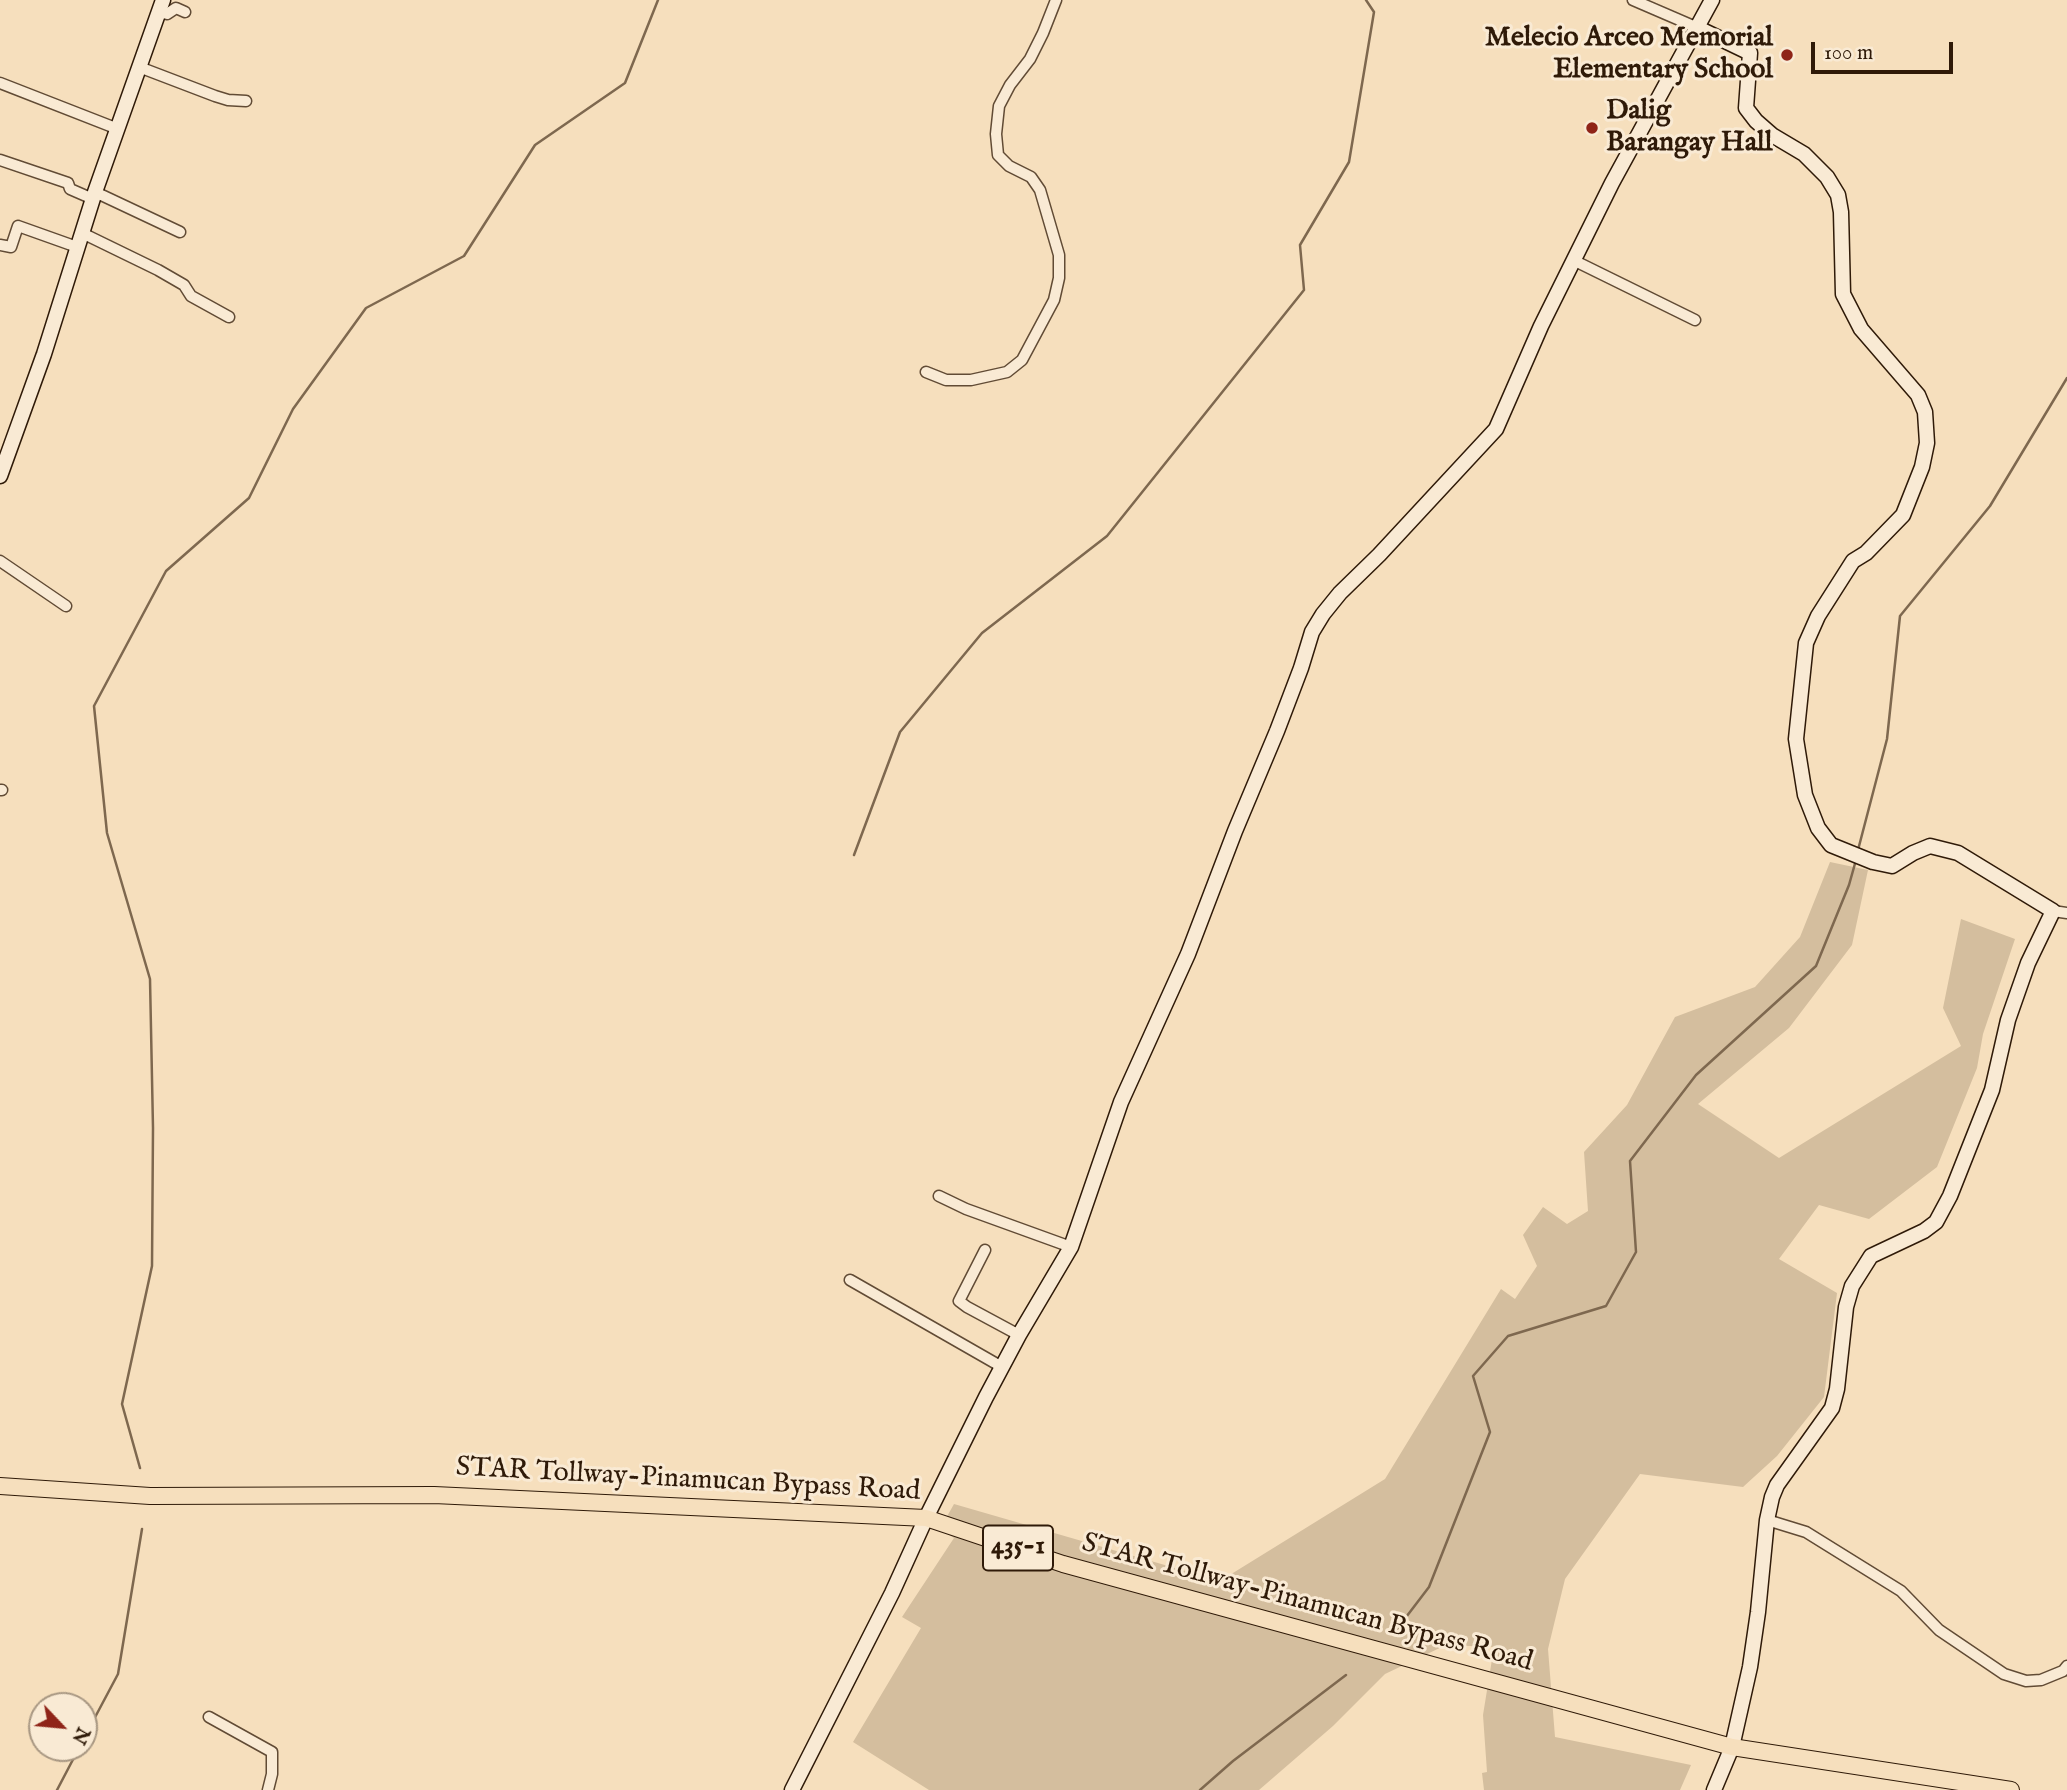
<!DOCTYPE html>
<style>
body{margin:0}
#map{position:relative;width:2067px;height:1790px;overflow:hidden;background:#f6dfbd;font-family:"IM FELL English",serif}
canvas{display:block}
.north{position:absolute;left:28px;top:1692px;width:70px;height:70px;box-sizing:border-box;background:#f9ead4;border:2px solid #a89782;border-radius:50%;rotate:116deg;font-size:19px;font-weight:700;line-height:28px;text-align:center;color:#2f1a08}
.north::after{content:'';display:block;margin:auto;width:24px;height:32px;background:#8f2418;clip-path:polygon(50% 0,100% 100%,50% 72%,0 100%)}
.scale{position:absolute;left:1811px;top:42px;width:142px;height:32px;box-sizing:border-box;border:4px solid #2f1a08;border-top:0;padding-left:9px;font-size:21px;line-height:24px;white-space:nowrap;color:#2f1a08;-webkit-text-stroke:5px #f9ead4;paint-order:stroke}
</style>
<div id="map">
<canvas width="2067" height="1790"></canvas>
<div class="north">N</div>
<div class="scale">100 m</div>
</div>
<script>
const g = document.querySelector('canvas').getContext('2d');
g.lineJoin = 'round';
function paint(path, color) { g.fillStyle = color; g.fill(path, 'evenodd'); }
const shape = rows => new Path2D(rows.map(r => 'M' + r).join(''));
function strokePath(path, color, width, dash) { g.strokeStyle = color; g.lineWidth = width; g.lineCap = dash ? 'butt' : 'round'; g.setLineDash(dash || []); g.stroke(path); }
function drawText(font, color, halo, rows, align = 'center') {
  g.font = font + ' "IM FELL English",serif'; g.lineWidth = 6; g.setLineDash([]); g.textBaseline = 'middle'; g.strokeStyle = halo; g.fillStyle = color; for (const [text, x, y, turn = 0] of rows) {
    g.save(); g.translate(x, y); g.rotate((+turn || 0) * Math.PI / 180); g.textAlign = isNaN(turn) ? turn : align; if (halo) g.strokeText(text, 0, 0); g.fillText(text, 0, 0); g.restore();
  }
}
paint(shape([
 [1830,862,1868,870,1852,945,1789,1028,1698,1104,1779,1158,1961,1046,1943,1008,1961,919,2015,939,1983,1034,1977,1068,1937,1167,1869,1219,1819,1205,1779,1259,1837,1293,1824,1397,1777,1456,1743,1487,1640,1474,1565,1579,1548,1649,1555,1737,1691,1765,1680,1790,1484,1790,1482,1773,1487,1772,1483,1715,1494,1647,1446,1645,1385,1674,1333,1726,1259,1790,929,1790,853,1742,921,1628,902,1617,954,1538,940,1529,954,1504,1220,1581,1385,1479,1501,1289,1515,1299,1537,1266,1523,1235,1543,1207,1567,1224,1588,1211,1584,1152,1627,1105,1675,1017,1755,987,1800,937]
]), '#d4be9e');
strokePath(shape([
 [1858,850,1887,739,1900,616,1990,506,2067,378],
 [854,855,900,732,982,633,1107,536,1304,290,1300,245,1349,162,1374,12,1366,0],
 [140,1468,122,1404,152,1266,153,1128,150,979,107,833,94,706,166,571,249,498,293,409,366,308,464,256,535,145,625,83,658,0],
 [1397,1629,1429,1587,1490,1432,1473,1376,1508,1336,1606,1306,1636,1252,1630,1161,1696,1075,1816,966,1849,885,1856,860],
 [84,1738,118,1674,142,1529],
 [57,1790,79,1748],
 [1200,1790,1233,1761,1346,1675]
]), '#7e684f', 2.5);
const street = shape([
 [1633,0,1698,28],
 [159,12,167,14,176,8,185,12],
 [139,67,215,96,228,100,246,101],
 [0,83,118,129],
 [0,160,68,183,70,189,93,199],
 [95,192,180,232],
 [82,233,158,270,184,285,191,296,229,317],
 [0,245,11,247,18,226,77,247],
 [1575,261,1695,320],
 [926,372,946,380,971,380,1007,372,1022,360,1054,300,1059,278,1059,255,1040,190,1031,177,1009,166,998,155,996,134,999,106,1010,85,1030,59,1043,33,1056,0],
 [0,561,66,606],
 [0,790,2,790],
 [2053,911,2067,913],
 [939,1196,966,1209,1071,1247],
 [985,1250,959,1301,967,1307,1019,1335],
 [850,1280,1002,1367],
 [1767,1520,1806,1532,1901,1591,1939,1630,2004,1674,2026,1681,2041,1680,2063,1671,2067,1666],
 [209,1717,272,1752,272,1774,268,1790]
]);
const secondary = shape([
 [1698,28,1750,53,1746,108,1756,121,1772,135,1804,154,1827,177,1838,195,1841,212,1843,294,1861,329,1918,395,1925,412,1927,443,1922,467,1903,515,1866,553,1853,561,1818,616,1806,643,1796,739,1805,795,1818,828,1831,845,1873,862,1892,866,1913,853,1930,846,1958,853,2053,911,2028,963,2008,1020,1992,1090,1950,1196,1936,1222,1924,1231,1871,1256,1852,1286,1846,1307,1837,1389,1832,1408,1777,1485,1772,1497,1767,1520,1758,1612,1750,1667,1732,1747,1714,1790],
 [0,476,44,354,95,192,163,0],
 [792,1790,892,1593,926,1518,986,1397,1019,1335,1071,1247,1121,1102,1188,954,1235,831,1277,731,1301,668,1312,632,1323,614,1340,593,1379,555,1496,429,1541,326,1612,183,1712,0]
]);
const primary = shape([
 [0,1486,150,1496,434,1495,926,1518,1063,1564,1732,1747,2011,1790]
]);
strokePath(street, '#614b35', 13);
strokePath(secondary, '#2f1a08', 17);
strokePath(primary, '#2f1a08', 18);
strokePath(street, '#f9ead4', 10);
strokePath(secondary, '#f9ead4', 14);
strokePath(primary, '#f6dfbd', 16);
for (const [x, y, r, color] of [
 [1787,55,7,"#8f2418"],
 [1592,128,7,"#8f2418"]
]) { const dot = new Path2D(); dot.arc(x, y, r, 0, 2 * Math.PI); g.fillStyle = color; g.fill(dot); strokePath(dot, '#f9ead4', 2.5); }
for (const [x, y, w] of [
 [1018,1548,70]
]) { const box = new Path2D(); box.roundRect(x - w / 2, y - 22.5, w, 45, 5); g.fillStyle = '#f9ead4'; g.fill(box); strokePath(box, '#2f1a08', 2); }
drawText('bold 26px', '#2f1a08', null, [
 ["435-1",1018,1548]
]);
drawText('bold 28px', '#2f1a08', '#f9ead4', [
 ["Melecio Arceo Memorial",1773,39],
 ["Elementary School",1773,71],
 ["Dalig",1606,112,"left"],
 ["Barangay Hall",1606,144,"left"]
], 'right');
drawText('28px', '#2f1a08', '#f9ead4', [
 ["STAR Tollway-Pinamucan Bypass Road",688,1481,3],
 ["STAR Tollway-Pinamucan Bypass Road",1307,1604,15]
]);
</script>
